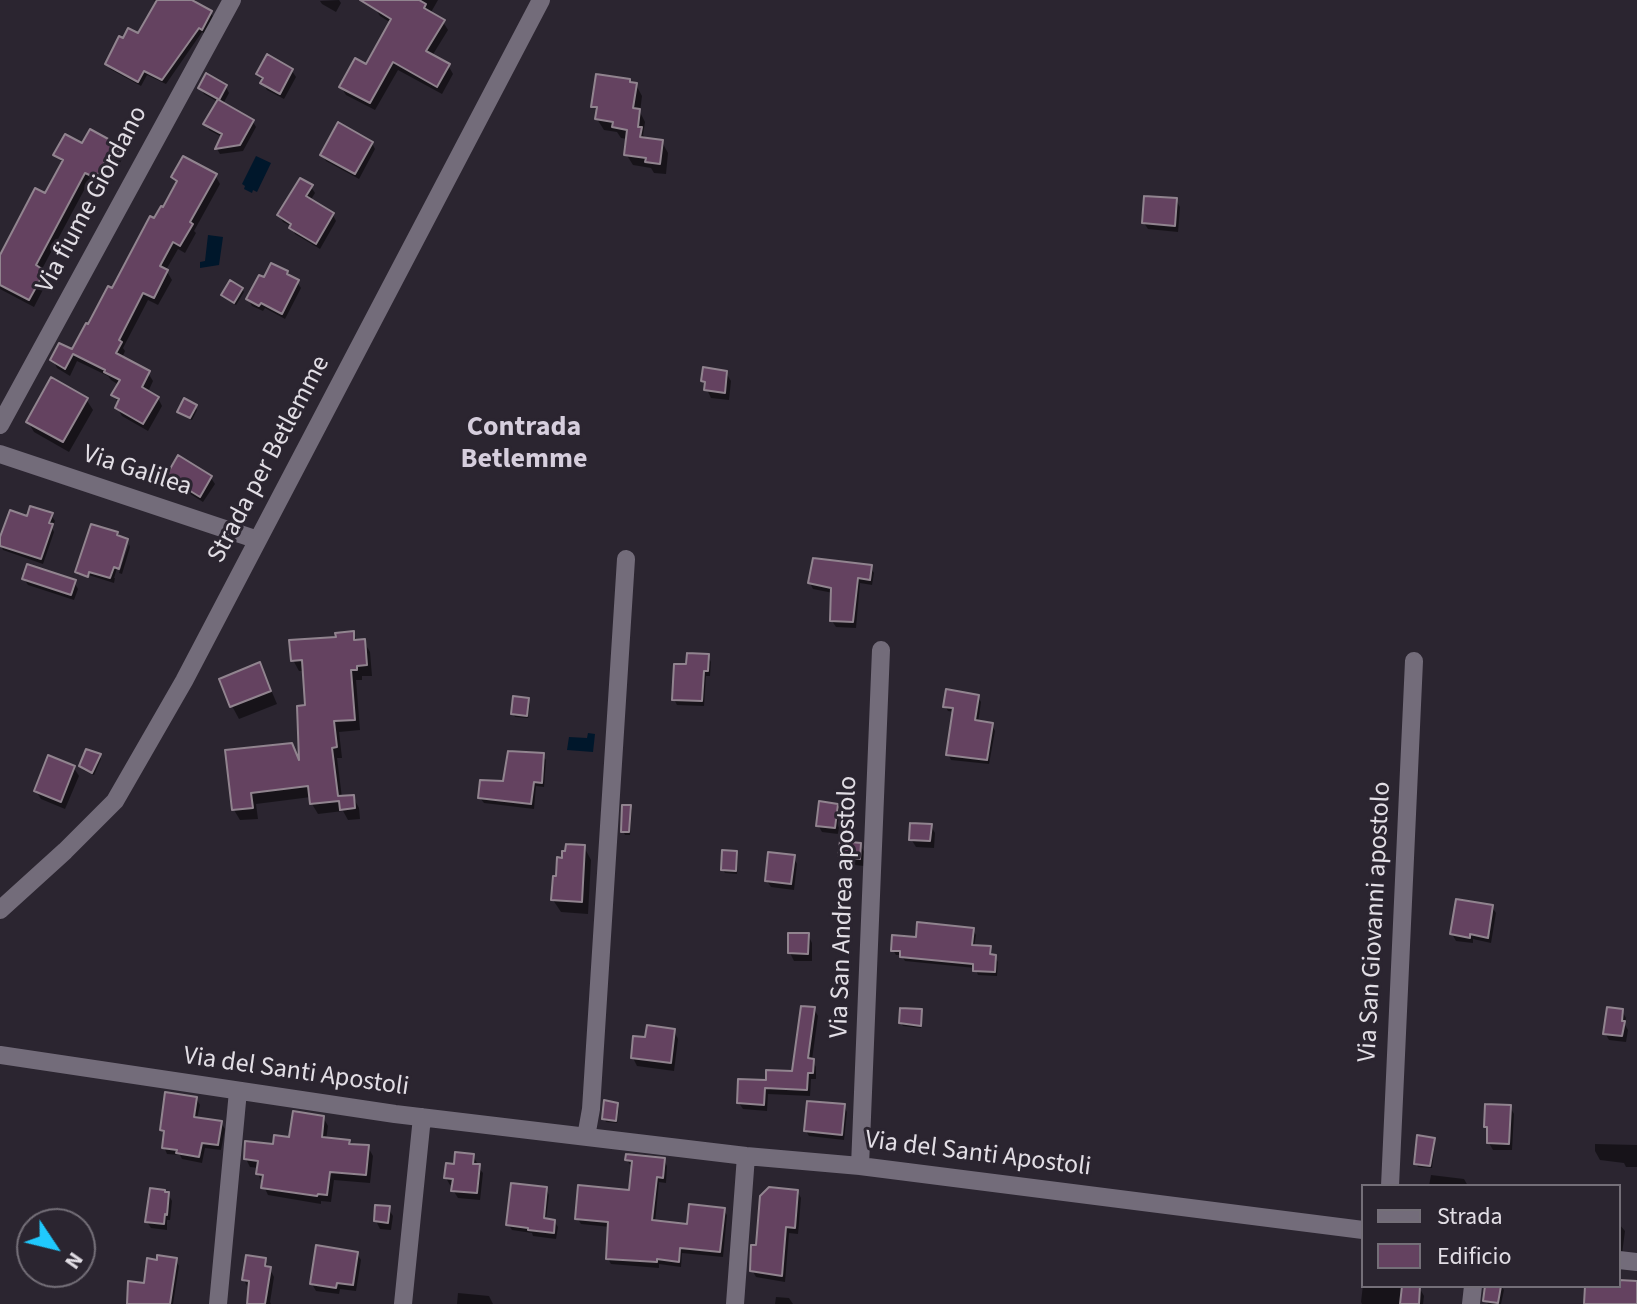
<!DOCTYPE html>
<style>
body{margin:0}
#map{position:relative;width:1637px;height:1304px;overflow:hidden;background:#2b2530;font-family:"Source Sans 3",sans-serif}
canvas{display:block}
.legend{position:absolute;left:1361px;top:1184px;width:260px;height:104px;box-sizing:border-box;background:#2b2530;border:2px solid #746f78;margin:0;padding:10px 14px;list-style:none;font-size:24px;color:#e2dee5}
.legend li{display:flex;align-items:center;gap:16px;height:40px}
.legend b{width:40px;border:2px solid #746f78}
.north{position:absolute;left:16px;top:1208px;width:80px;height:80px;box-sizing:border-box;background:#2b2530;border:2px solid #746f78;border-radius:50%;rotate:125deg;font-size:22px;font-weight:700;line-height:32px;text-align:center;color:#e2dee5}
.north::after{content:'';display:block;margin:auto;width:28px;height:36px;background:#20c9fd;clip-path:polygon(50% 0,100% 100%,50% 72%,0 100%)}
</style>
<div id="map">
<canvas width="1637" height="1304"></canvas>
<ul class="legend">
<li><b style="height:10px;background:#736c7a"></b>Strada</li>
<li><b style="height:22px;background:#644260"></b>Edificio</li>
</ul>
<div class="north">N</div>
</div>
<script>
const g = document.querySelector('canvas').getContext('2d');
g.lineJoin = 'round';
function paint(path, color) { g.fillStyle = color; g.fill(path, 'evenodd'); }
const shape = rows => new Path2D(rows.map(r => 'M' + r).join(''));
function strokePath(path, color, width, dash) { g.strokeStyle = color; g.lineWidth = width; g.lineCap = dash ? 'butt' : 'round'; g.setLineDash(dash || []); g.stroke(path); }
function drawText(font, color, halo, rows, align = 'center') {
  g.font = font + ' "Source Sans 3",sans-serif'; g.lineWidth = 6; g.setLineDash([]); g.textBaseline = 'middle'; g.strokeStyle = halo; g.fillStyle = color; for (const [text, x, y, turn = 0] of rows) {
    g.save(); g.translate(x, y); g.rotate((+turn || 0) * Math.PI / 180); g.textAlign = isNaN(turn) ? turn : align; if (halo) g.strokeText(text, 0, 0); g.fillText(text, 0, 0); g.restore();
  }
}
paint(shape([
 [256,156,271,163,257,192,253,190,252,193,244,189,245,186,242,184],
 [208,235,223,237,219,265,200,268,200,262,205,261],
 [588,733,595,734,593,752,567,750,569,737,587,738]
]), '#00172b');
paint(shape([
 [153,0,196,0,194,3,211,13,214,18,205,34,202,32,166,84,147,75,141,86,110,69,107,64,139,36,158,2],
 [339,0,341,3,336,12,322,4,320,1],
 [379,0,438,0,430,14,443,22,448,30,432,56,448,65,453,74,442,94,398,70,375,110,346,95,341,87,367,67,391,23,380,16,375,8],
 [292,71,296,77,284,99,267,90,258,74],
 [631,84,636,85,642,96,640,112,645,122,643,135,647,140,662,142,668,153,666,174,654,173,651,168,633,165,626,154,628,139,621,138,617,132,604,130,597,119,598,114,594,106],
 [226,87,229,93,223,104,253,122,256,127,243,151,220,154,217,149,222,137,209,130,206,124,218,102,204,94,200,88],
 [372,143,375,149,359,179,326,161,322,155],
 [120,148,124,155,119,165,113,162,100,185,90,179,42,269,48,280,34,307,0,289,0,258,46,196,63,164,56,155],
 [215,175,220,184,194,231,196,233,185,253,178,249,166,270,172,280,158,305,148,300,123,348,125,351,122,358,148,373,153,381,148,392,158,398,162,406,148,431,122,416,117,408,119,404,113,395,119,385,111,380,108,376,77,361,70,376,57,368,53,360,73,352,113,291,155,221,164,210,178,184,174,177],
 [311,187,315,193,310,201,333,215,336,221,320,249,295,234,291,226,283,222,279,215],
 [1176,200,1180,207,1178,232,1148,229,1144,223],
 [287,273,290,278,297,282,301,288,285,319,265,308,263,311,252,306,248,299,264,280],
 [242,289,244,292,236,305,225,298,223,295],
 [726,373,731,381,729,400,711,398,703,381],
 [86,399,93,410,69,452,34,432,28,422],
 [195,406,197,410,192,420,181,415,179,412],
 [168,476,211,478,215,484,203,502,171,482],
 [51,515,55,521,52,528,54,532,43,564,3,550,0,543,28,518],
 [117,534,119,538,128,542,125,542,114,578,115,578,114,583,79,572,79,576,77,572],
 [129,544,130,547,122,574,119,573],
 [870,567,874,573,872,585,860,583,856,628,836,627,832,621,833,593,813,589,810,583],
 [24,579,74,582,78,589,74,600,28,585],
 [353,633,358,642,364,642,370,652,372,676,362,676,362,680,356,680,360,730,339,732,342,758,337,758,342,798,353,797,359,808,360,819,348,820,343,811,318,814,312,804,311,797,256,804,258,819,240,820,234,810,291,745,301,762,307,707,304,671,299,671,293,660,338,638],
 [708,656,711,662,710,676,706,676,704,706,677,705,674,699,688,667],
 [259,665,266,678,277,704,239,719,232,706,222,681],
 [978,697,981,702,978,723,992,725,995,731,989,764,951,760,948,754,954,712,948,711,945,706],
 [528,700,530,704,528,718,515,717,513,713],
 [99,755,101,759,94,775,83,770,81,766],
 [542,755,546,760,544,787,536,786,534,809,484,803,480,798,505,783],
 [74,768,79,776,65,809,41,799,36,791],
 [837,805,841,813,838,834,822,832,818,825],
 [630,807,632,810,630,835,625,835,623,831],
 [931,826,935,833,934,848,916,847,911,839],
 [860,845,865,853,864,866,845,864,840,856],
 [584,847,591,860,588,914,561,912,553,900,564,860],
 [736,853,738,856,737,874,725,873,723,870],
 [793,857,797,864,794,890,771,887,767,881],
 [1492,907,1496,913,1491,943,1473,939,1473,943,1456,941,1452,934],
 [973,930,976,935,974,947,989,948,992,956,995,957,998,962,997,976,978,975,975,968,905,961,901,955,896,955,893,950,918,939],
 [808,935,812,943,812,961,794,961,790,953],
 [814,1009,818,1016,812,1060,816,1067,816,1079,811,1079,810,1096,768,1094,767,1111,743,1109,739,1103,767,1082,794,1073],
 [920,1011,922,1015,921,1028,903,1026,901,1023],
 [1622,1011,1626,1018,1625,1025,1628,1030,1626,1042,1609,1040,1605,1033],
 [674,1031,678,1039,674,1071,637,1066,633,1058,647,1039],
 [196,1098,200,1105,197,1119,221,1123,225,1129,221,1150,205,1148,202,1163,182,1159,180,1155,167,1154,164,1147,165,1136,162,1130],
 [617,1104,619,1108,617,1123,606,1122,604,1118],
 [844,1106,847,1112,844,1140,809,1136,806,1131],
 [1510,1107,1514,1114,1512,1150,1493,1150,1489,1143,1489,1132,1486,1126],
 [323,1117,328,1126,326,1140,348,1142,351,1146,368,1147,373,1156,370,1183,334,1180,331,1202,321,1201,321,1204,268,1195,258,1174,259,1168,250,1167,246,1159,291,1139],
 [1434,1140,1435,1143,1432,1168,1418,1167,1416,1163],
 [1595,1144,1637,1145,1637,1167,1626,1167,1624,1163,1600,1160,1595,1151],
 [473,1156,477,1163,477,1166,483,1173,480,1200,458,1198,453,1190,454,1186,450,1185,446,1178,456,1166],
 [627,1160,664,1160,667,1166,666,1183,659,1182,655,1223,689,1226,723,1210,727,1215,723,1257,682,1253,681,1267,659,1264,659,1268,611,1264,608,1259,610,1227,581,1224,577,1218,631,1192,634,1166,631,1166],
 [1431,1175,1464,1179,1468,1186,1429,1186],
 [546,1189,549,1195,546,1220,554,1221,558,1227,556,1239,533,1236,532,1233,512,1230,508,1224],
 [797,1191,801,1198,798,1234,789,1233,785,1282,756,1277,752,1270,757,1247],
 [168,1194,172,1201,170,1220,167,1220,167,1230,151,1228,147,1222],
 [388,1208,393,1216,391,1230,380,1229,376,1221],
 [1619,1224,1625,1231,1622,1254,1619,1254],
 [357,1253,361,1260,356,1291,340,1289,339,1294,316,1291,312,1284],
 [175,1260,179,1266,173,1304,129,1304,145,1285],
 [265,1260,274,1277,270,1302,271,1304,249,1304,250,1288,248,1288,244,1280],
 [1363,1285,1419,1287,1424,1296,1423,1304,1362,1304,1361,1302],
 [1487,1286,1501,1286,1504,1290,1501,1304,1488,1304,1485,1300],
 [458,1293,489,1296,493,1304,457,1304],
 [776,1297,789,1298,793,1304,775,1304]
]), '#0007');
const building = shape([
 [157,0,192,0,212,11,202,30,199,28,162,80,144,71,138,82,105,64,119,36,123,38,128,28,138,33,157,0],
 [360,0,419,0,426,4,424,8,445,20,426,51,450,64,437,87,393,62,370,103,339,87,355,58,366,64,391,19,360,0],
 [267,54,293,69,280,94,260,83,263,78,256,74,267,54],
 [206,73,227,85,219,100,254,120,240,145,215,149,222,134,203,124,218,99,198,88,206,73],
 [596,74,630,79,630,82,637,83,633,108,640,109,638,127,642,127,640,137,663,140,660,164,645,162,646,158,624,155,627,130,612,127,613,122,595,119,597,107,591,107,596,74],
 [338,122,373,142,355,174,320,155,338,122],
 [90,129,121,146,115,158,109,155,96,178,85,173,36,265,45,271,29,300,0,285,0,255,35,188,45,193,63,160,53,155,65,134,82,143,90,129],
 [183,156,217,174,190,222,193,224,180,246,173,242,160,266,168,270,154,298,143,293,119,340,122,342,116,353,150,371,142,387,159,397,143,424,115,408,119,399,111,395,120,380,104,372,105,370,73,354,65,369,50,360,59,343,72,349,86,323,88,324,108,286,112,288,150,216,154,218,161,206,163,207,177,181,171,177,183,156],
 [300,178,313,185,306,196,334,213,316,244,289,228,291,224,277,215,300,178],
 [1144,196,1177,198,1175,226,1142,223,1144,196],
 [271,263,288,271,287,274,299,280,282,314,261,303,259,306,246,299,259,275,264,277,271,263],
 [230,280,243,288,234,303,221,295,230,280],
 [703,367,727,371,725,393,704,390,705,382,701,381,703,367],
 [51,377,88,398,63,442,26,422,51,377],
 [184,398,197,405,190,418,177,412,184,398],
 [178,455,212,476,200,497,166,476,178,455],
 [30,506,53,513,49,523,53,524,41,559,0,546,0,537,10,510,27,516,30,506],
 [91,524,118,532,117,535,128,539,119,569,114,567,110,578,89,572,88,577,75,572,91,524],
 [813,558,872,565,870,580,858,578,853,622,830,621,831,588,808,583,813,558],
 [27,564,76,580,71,595,22,579,27,564],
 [354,631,354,640,365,639,367,665,357,666,357,670,351,670,355,720,334,721,337,747,332,748,338,796,354,795,355,808,340,810,339,801,310,804,308,786,251,793,253,808,232,810,225,750,292,743,299,760,297,706,305,705,302,660,291,661,289,640,336,637,335,633,354,631],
 [687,653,709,654,708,671,704,671,702,701,672,700,674,664,686,664,687,653],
 [260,662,271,691,230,707,219,679,260,662],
 [946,689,979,695,975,720,993,723,987,760,946,755,953,708,943,707,946,689],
 [513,696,529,698,527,716,511,714,513,696],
 [86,749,101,754,92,773,79,766,86,749],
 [508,751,544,753,542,783,534,782,531,804,478,798,480,780,503,781,508,751],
 [48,755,75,766,61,802,34,791,48,755],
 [819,801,838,804,835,828,816,826,819,801],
 [622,805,631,805,629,832,621,832,622,805],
 [910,823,932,824,930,841,909,840,910,823],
 [840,841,861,843,860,859,838,856,840,841],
 [566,844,585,845,582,902,551,900,553,876,556,876,557,857,562,858,562,851,565,851,566,844],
 [722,850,737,851,736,871,721,870,722,850],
 [768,852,795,855,791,884,765,881,768,852],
 [1456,899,1493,905,1488,938,1470,934,1470,938,1450,934,1456,899],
 [917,922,974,928,972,945,991,946,990,954,996,955,995,972,973,971,973,964,900,957,900,951,891,951,892,935,916,937,917,922],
 [788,933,809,933,808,954,788,953,788,933],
 [801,1006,815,1007,808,1058,814,1059,813,1073,808,1073,807,1090,765,1088,764,1105,737,1103,738,1079,766,1080,766,1070,792,1071,801,1006],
 [1607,1007,1623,1009,1622,1021,1625,1021,1622,1036,1603,1034,1607,1007],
 [900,1008,922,1009,921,1026,899,1023,900,1008],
 [647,1025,675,1029,671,1063,631,1058,633,1036,645,1037,647,1025],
 [165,1092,197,1097,194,1117,222,1121,218,1145,202,1143,199,1157,176,1153,177,1150,162,1148,164,1131,160,1130,165,1092],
 [604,1100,618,1103,616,1121,602,1119,604,1100],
 [807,1101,845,1104,842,1135,804,1131,807,1101],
 [1485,1104,1511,1105,1509,1144,1487,1143,1487,1127,1484,1127,1485,1104],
 [293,1111,324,1116,322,1137,350,1140,349,1144,369,1145,366,1175,330,1172,327,1195,318,1194,317,1196,261,1188,263,1175,256,1174,258,1161,244,1159,245,1141,273,1144,274,1135,289,1137,293,1111],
 [1417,1135,1435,1138,1430,1166,1414,1164,1417,1135],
 [455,1152,474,1154,473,1164,480,1164,477,1193,451,1191,453,1179,444,1178,446,1163,454,1164,455,1152],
 [626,1154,665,1158,663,1178,657,1177,652,1220,687,1224,689,1204,725,1208,720,1252,680,1248,679,1262,657,1259,657,1262,606,1259,608,1222,575,1219,578,1185,629,1190,632,1161,625,1160,626,1154],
 [511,1183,547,1187,544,1218,555,1220,554,1233,528,1230,528,1228,506,1225,511,1183],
 [769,1187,798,1190,795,1228,786,1227,782,1276,750,1271,751,1245,756,1245,760,1196,769,1187],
 [150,1188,165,1190,165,1192,169,1192,167,1215,165,1214,164,1224,145,1222,150,1188],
 [375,1205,390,1206,388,1223,374,1221,375,1205],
 [316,1245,358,1252,353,1285,337,1283,336,1288,310,1284,316,1245],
 [157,1255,177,1258,170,1304,127,1304,128,1281,144,1283,147,1258,157,1260,157,1255],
 [246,1255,266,1258,265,1266,271,1267,265,1304,247,1304,249,1281,242,1280,246,1255],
 [1619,1280,1637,1281,1637,1304,1584,1304,1585,1286,1619,1286,1619,1280],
 [1402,1286,1420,1286,1419,1304,1400,1304,1402,1286],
 [1485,1286,1501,1286,1498,1303,1483,1301,1485,1286]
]);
paint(building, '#644260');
strokePath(building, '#91848f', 2);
strokePath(shape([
 [0,425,232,0],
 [0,454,258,540],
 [0,910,65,851,115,801,184,681,541,0],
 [0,1055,395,1114,746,1156,860,1166,1363,1230],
 [586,1137,591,1109,626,559],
 [860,1166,881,650],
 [1390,1186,1414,661],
 [1619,1260,1637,1262],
 [218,1304,238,1091],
 [403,1304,422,1117],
 [735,1304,746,1156],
 [1471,1304,1473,1286]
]), '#736c7a', 18);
drawText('26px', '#e2dee5', '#2b2530', [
 ["Via fiume Giordano",93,200,-62],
 ["Strada per Betlemme",270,460,-62],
 ["Via Galilea",137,472,18],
 ["Via San Andrea apostolo",845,907,-88],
 ["Via San Giovanni apostolo",1376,922,-87],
 ["Via del Santi Apostoli",296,1073,8],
 ["Via del Santi Apostoli",978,1155,7]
]);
drawText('bold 28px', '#d6cedd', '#2b2530', [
 ["Contrada",524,429],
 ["Betlemme",524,461]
]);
</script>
